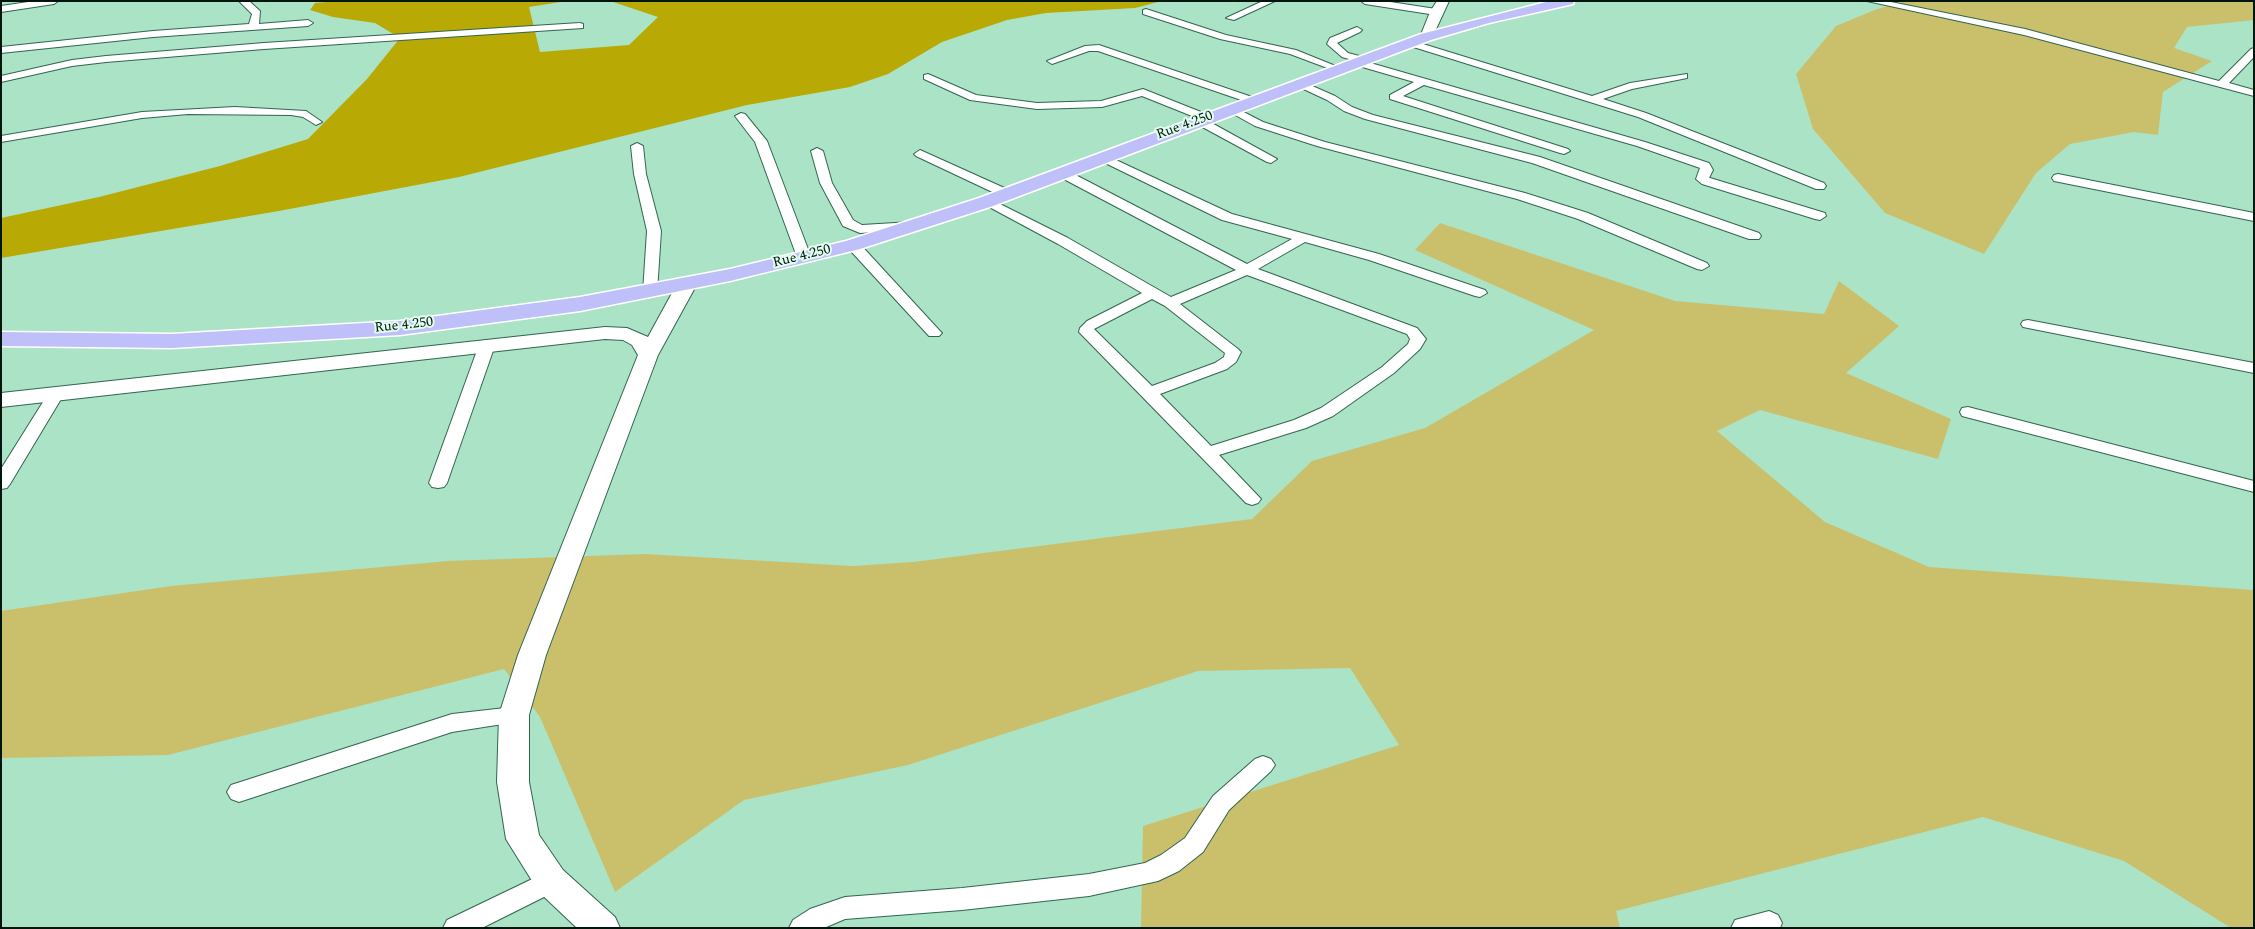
<!DOCTYPE html>
<style>
body{margin:0}
#map{position:relative;width:2255px;height:929px;overflow:hidden;background:#abe3c7;font-family:Spectral,serif}
canvas{display:block}
.frame{position:absolute;inset:0;border:2px solid #02150c;pointer-events:none}
</style>
<div id="map">
<canvas width="2255" height="929"></canvas>
<div class="frame"></div>
</div>
<script>
const g = document.querySelector('canvas').getContext('2d');
g.lineJoin = 'round';
function paint(path, color) { g.fillStyle = color; g.fill(path, 'evenodd'); }
const shape = rows => new Path2D(rows.map(r => 'M' + r).join(''));
function strokePath(path, color, width, dash) { g.strokeStyle = color; g.lineWidth = width; g.lineCap = dash ? 'butt' : 'round'; g.setLineDash(dash || []); g.stroke(path); }
function drawText(font, color, halo, rows, align = 'center') {
  g.font = font + ' Spectral,serif'; g.lineWidth = 4; g.setLineDash([]); g.textBaseline = 'middle'; g.strokeStyle = halo; g.fillStyle = color; for (const [text, x, y, turn = 0] of rows) {
    g.save(); g.translate(x, y); g.rotate((+turn || 0) * Math.PI / 180); g.textAlign = isNaN(turn) ? turn : align; if (halo) g.strokeText(text, 0, 0); g.fillText(text, 0, 0); g.restore();
  }
}
paint(shape([
 [1907,1,2254,1,2254,20,2187,27,2174,48,2212,61,2163,92,2158,135,2134,132,2070,144,2036,173,1984,254,1885,213,1813,129,1796,74,1836,26,1877,9],
 [1440,223,1675,301,1824,314,1839,281,1899,326,1846,373,1951,419,1938,459,1760,410,1717,431,1825,522,1929,567,2254,590,2254,928,2231,928,2124,861,1983,817,1616,911,1620,928,1141,928,1143,826,1399,745,1350,668,1198,671,908,765,744,800,615,892,540,717,504,669,168,755,1,758,1,611,171,586,448,561,645,554,853,566,913,562,1252,519,1312,461,1425,428,1594,330,1415,250]
]), '#cac06c');
paint(shape([
 [339,1,567,1,529,7,540,52,629,45,658,17,610,1,1162,1,1135,8,1046,13,1007,20,942,42,888,74,850,87,747,105,459,177,279,211,1,258,1,218,99,197,220,166,308,139,367,79,400,38,375,23,333,17,310,10,315,3]
]), '#b9a905');
const street = shape([
 [35,1,58,1,54,4,1,12,1,6,35,1],
 [239,1,249,1,260,11,259,24,308,20,313,23,308,26,153,37,1,53,1,47,153,31,249,24,252,14,239,1],
 [1263,1,1275,1,1234,20,1226,18,1263,1],
 [1361,1,1384,1,1436,9,1441,12,1436,15,1365,4,1361,1],
 [1867,1,1886,1,2025,29,2219,81,2251,49,2254,48,2254,57,2229,83,2254,90,2254,96,2024,35,1867,1],
 [1146,9,1226,35,1296,50,1343,69,1338,72,1290,54,1220,39,1143,14,1143,10,1146,9],
 [580,23,583,24,583,28,264,49,106,62,72,66,1,82,1,76,72,60,106,56,264,43,580,23],
 [1357,27,1362,30,1360,32,1337,43,1348,53,1367,58,1367,62,1645,142,1709,163,1713,170,1709,178,1710,178,1825,213,1826,216,1820,220,1815,219,1702,184,1696,179,1700,168,1637,146,1424,85,1403,96,1568,149,1570,151,1564,154,1560,153,1390,99,1390,95,1414,82,1352,64,1352,60,1342,57,1327,44,1330,38,1357,27],
 [1410,40,1592,96,1630,83,1687,74,1687,78,1632,89,1603,99,1646,113,1824,183,1826,186,1824,189,1816,189,1638,117,1407,45,1407,41,1410,40],
 [1099,45,1258,99,1259,101,1258,103,1250,103,1098,51,1089,51,1052,64,1047,61,1085,46,1099,45],
 [928,74,976,95,1037,103,1101,101,1143,89,1211,116,1213,118,1208,121,1277,159,1271,163,1267,162,1195,123,1193,121,1197,118,1142,96,1102,107,1037,109,970,100,924,79,924,75,928,74],
 [1301,81,1335,96,1352,107,1373,115,1540,157,1759,233,1761,236,1759,239,1749,239,1532,163,1365,119,1344,111,1327,100,1297,86,1296,84,1301,81],
 [1232,106,1263,122,1325,142,1525,193,1588,213,1707,263,1709,266,1702,270,1697,269,1578,219,1517,199,1317,146,1255,126,1228,111,1227,109,1232,106],
 [235,107,306,111,322,122,316,125,303,117,291,115,188,114,142,118,1,142,1,136,142,112,235,107],
 [741,113,745,114,767,141,811,257,809,260,804,261,797,257,755,142,735,116,741,113],
 [637,143,643,146,646,174,661,231,657,292,650,296,643,292,647,231,634,174,631,146,637,143],
 [817,148,823,151,832,183,853,220,862,225,912,222,919,226,917,229,860,233,843,226,820,183,811,151,817,148],
 [920,150,1011,191,1013,194,1007,198,1003,197,916,156,914,154,920,150],
 [1103,154,1232,214,1379,254,1485,290,1487,293,1480,297,1475,296,1369,260,1305,242,1258,269,1417,328,1426,339,1420,349,1394,373,1333,416,1306,428,1219,455,1261,499,1258,503,1252,505,1246,503,1079,332,1080,328,1087,321,1142,293,1058,244,980,202,986,198,990,199,1068,238,1171,297,1236,270,1058,176,1056,173,1058,170,1066,170,1247,264,1292,239,1222,220,1099,160,1097,158,1103,154],
 [1247,275,1407,334,1410,339,1408,344,1382,367,1321,408,1294,420,1211,446,1160,394,1227,369,1236,362,1241,352,1238,349,1180,304,1247,275],
 [1152,299,1165,306,1225,353,1224,357,1215,363,1152,386,1094,329,1152,299],
 [2058,174,2254,213,2254,221,2054,181,2052,178,2054,175,2058,174],
 [853,241,858,242,939,330,942,333,939,336,929,336,848,248,846,245,848,242,853,241],
 [2028,320,2254,363,2254,373,2023,327,2021,324,2023,321,2028,320],
 [487,340,492,342,495,345,447,483,444,487,438,488,432,487,429,483,479,345,482,342,487,340],
 [56,389,62,391,64,394,10,484,7,488,1,489,1,469,48,394,50,391,56,389],
 [1968,407,2254,481,2254,492,1962,416,1960,412,1962,408,1968,407],
 [514,707,522,709,525,715,522,721,452,732,239,802,231,799,227,792,231,785,452,714,514,707],
 [1263,756,1271,759,1275,765,1271,771,1229,810,1203,852,1179,871,1158,881,1089,896,962,910,845,919,824,928,789,928,793,920,810,909,845,897,962,888,1089,874,1145,863,1161,855,1185,838,1213,796,1255,759,1263,756],
 [551,870,560,873,564,881,560,889,482,928,443,928,447,920,551,870],
 [1769,911,1778,915,1782,923,1780,928,1731,928,1735,920,1769,911]
]);
const secondary = shape([
 [1437,1,1449,1,1431,40,1421,40,1420,37,1430,12,1437,1],
 [687,278,694,280,697,284,658,355,546,655,529,715,529,782,539,835,563,870,615,917,620,928,577,928,539,892,506,839,497,782,499,715,518,655,638,355,632,345,623,340,605,339,1,407,1,393,605,327,627,328,648,337,677,284,680,280,687,278]
]);
const primary = shape([
 [1550,1,1574,1,1573,4,1489,23,1431,40,993,206,860,249,730,281,580,311,400,335,172,348,1,346,1,332,172,334,400,321,580,297,730,269,846,241,979,198,1421,34,1550,1]
]);
strokePath(street, '#31664e', 2);
strokePath(secondary, '#31664e', 2);
strokePath(primary, '#fff', 3);
paint(street, '#fff');
paint(secondary, '#fff');
paint(primary, '#bfbffa');
drawText('14px', '#02150c', '#e1fdee', [
 ["Rue 4.250",1185,126,-20],
 ["Rue 4.250",802,257,-14],
 ["Rue 4.250",404,326,-6]
]);
</script>
